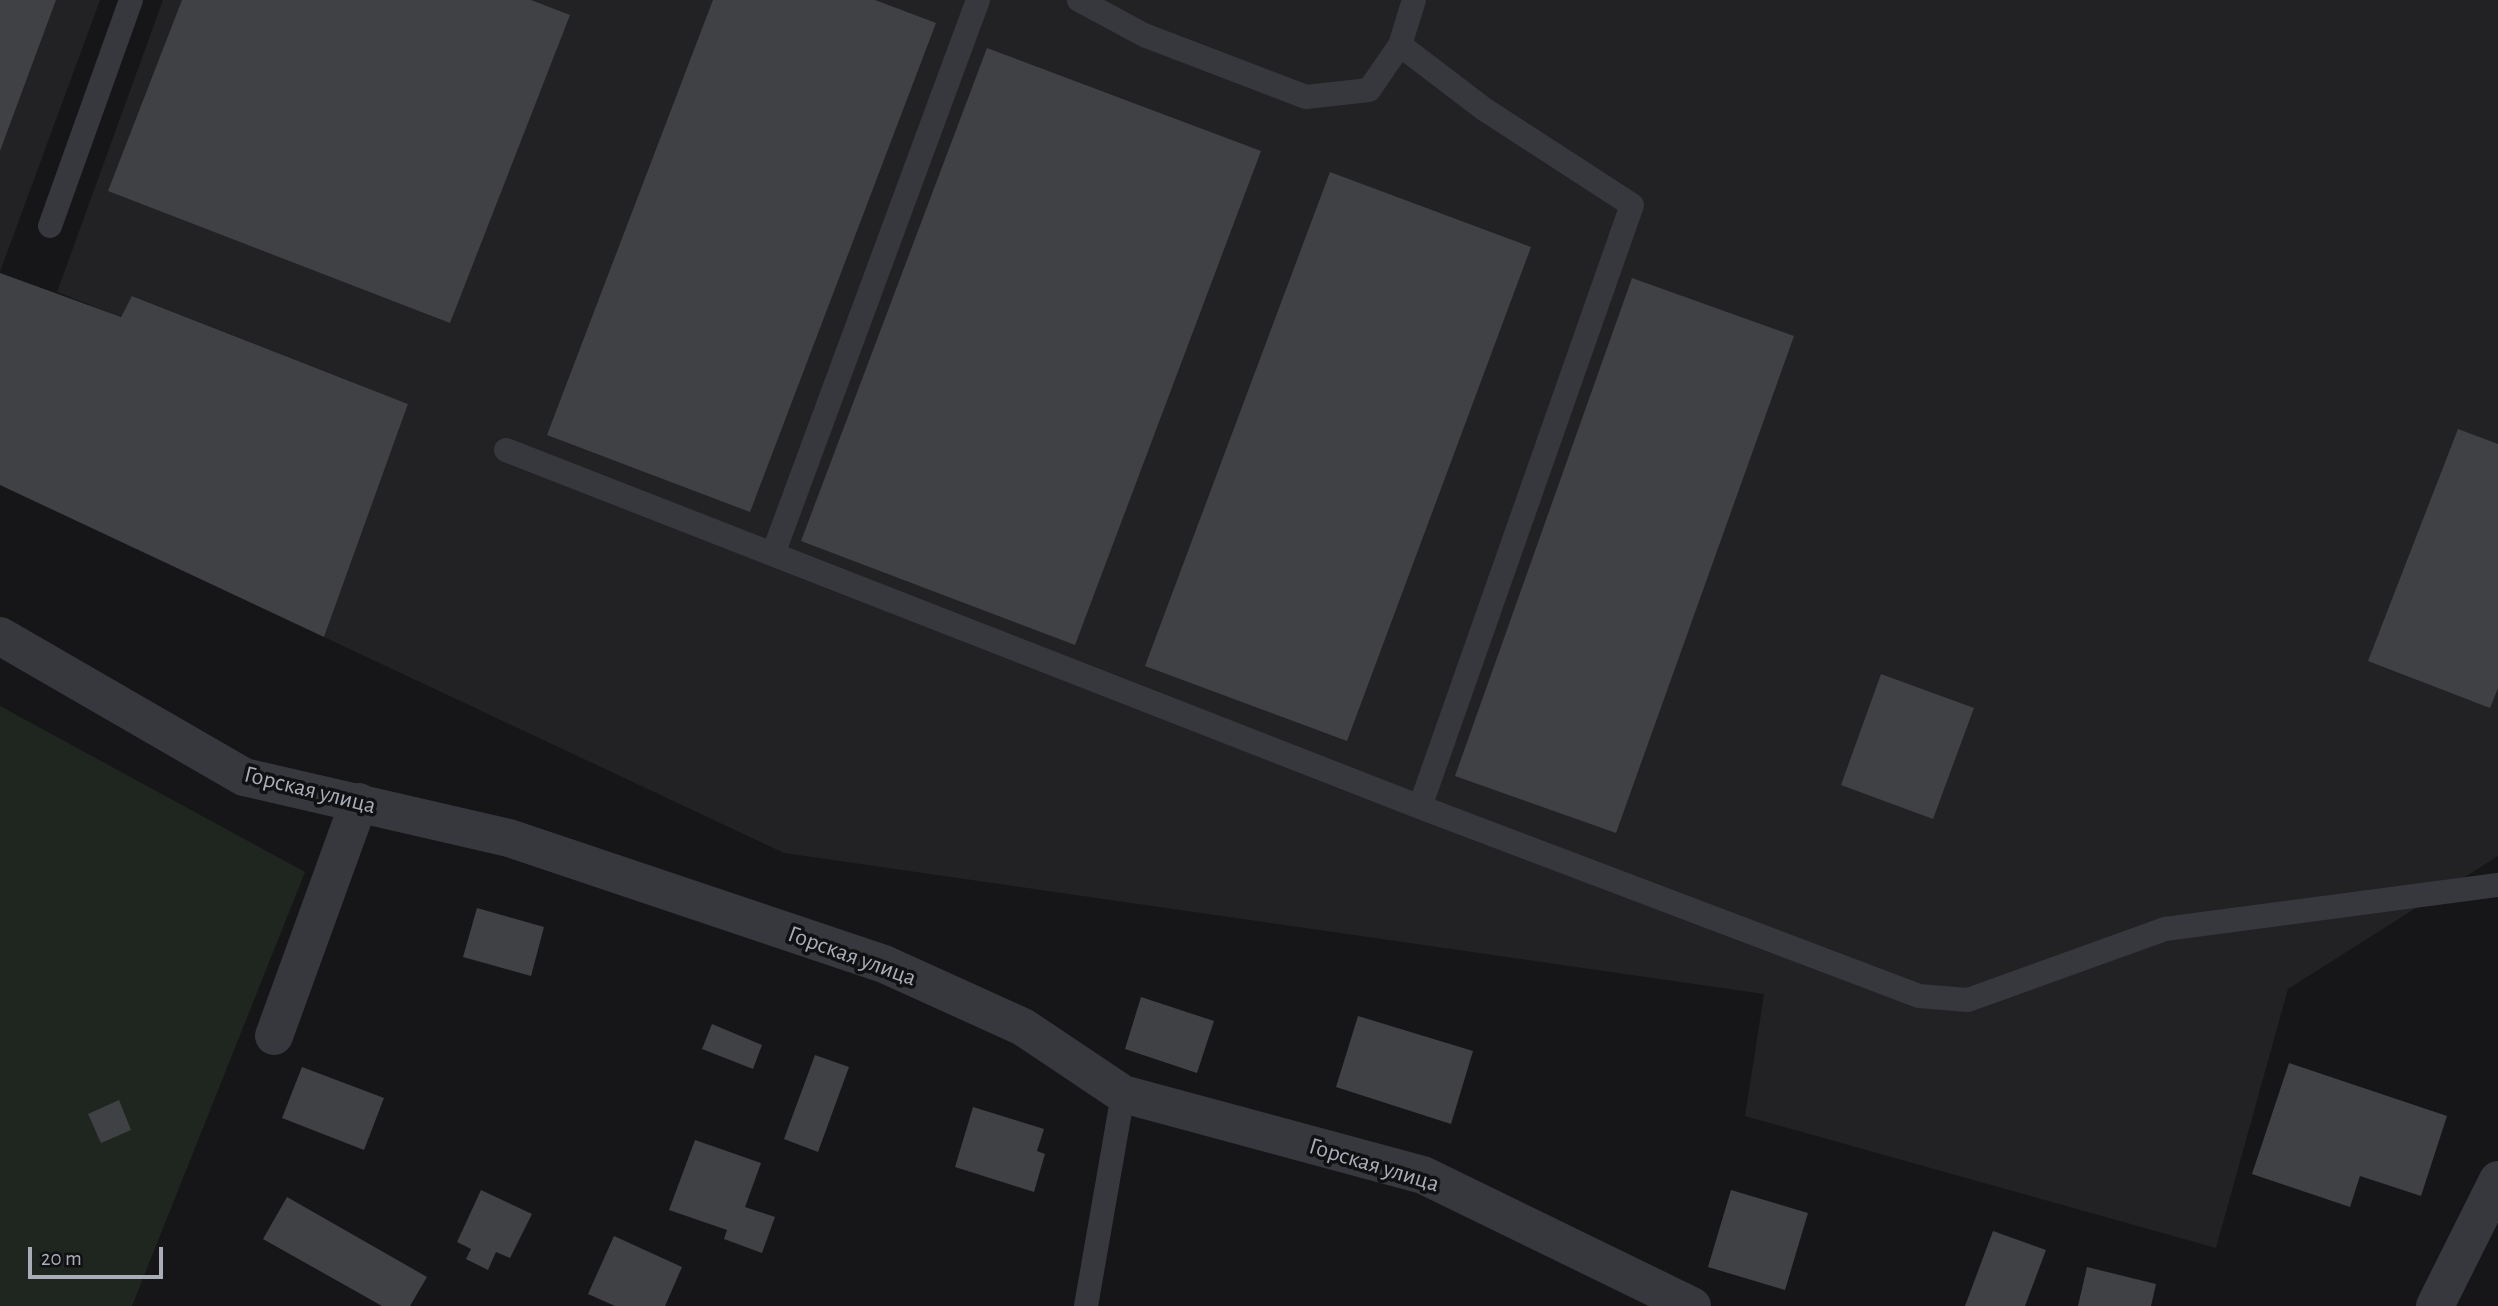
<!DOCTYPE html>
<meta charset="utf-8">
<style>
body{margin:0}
#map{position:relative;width:2498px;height:1306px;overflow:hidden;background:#161618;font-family:"Alegreya Sans",sans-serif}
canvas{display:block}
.scale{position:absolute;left:28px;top:1247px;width:135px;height:32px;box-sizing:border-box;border:4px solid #a8adb8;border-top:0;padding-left:9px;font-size:21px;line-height:24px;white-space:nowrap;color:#a8adb8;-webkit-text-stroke:5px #111113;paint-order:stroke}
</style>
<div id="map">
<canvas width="2498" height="1306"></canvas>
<div class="scale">20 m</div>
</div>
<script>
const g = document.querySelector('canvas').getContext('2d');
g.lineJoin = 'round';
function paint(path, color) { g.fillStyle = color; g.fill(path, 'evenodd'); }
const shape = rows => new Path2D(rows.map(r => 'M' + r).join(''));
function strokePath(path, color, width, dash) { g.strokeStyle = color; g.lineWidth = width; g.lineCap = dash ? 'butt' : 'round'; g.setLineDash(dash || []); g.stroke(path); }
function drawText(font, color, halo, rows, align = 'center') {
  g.font = font + ' "Alegreya Sans",sans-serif'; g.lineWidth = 7; g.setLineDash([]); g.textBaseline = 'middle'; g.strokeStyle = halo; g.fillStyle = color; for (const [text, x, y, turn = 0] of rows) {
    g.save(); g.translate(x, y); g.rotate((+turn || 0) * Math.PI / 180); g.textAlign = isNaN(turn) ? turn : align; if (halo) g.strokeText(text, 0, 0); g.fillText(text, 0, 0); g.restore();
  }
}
paint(shape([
 [0,0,100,0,0,272],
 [163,0,2498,0,2498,856,2288,989,2216,1248,1745,1116,1764,994,784,853,324,637,408,404,133,296,121,317,57,292]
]), '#222225');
paint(shape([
 [0,706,305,872,132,1306,0,1306]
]), '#1e261f');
paint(shape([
 [0,0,56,0,0,151],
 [182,0,531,0,570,15,450,323,108,191],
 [713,0,875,0,936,23,750,512,547,435],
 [987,48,1261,151,1075,645,801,541],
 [1330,172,1531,247,1347,741,1145,666],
 [0,273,121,317,132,296,408,404,324,637,0,485],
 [1632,278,1794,336,1616,833,1455,776],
 [2458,429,2498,444,2498,688,2490,708,2368,661],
 [1881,674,1974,708,1933,819,1841,785],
 [477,908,544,927,531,976,463,957],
 [1141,997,1214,1021,1197,1073,1125,1049],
 [1358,1016,1473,1051,1451,1124,1336,1087],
 [712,1024,762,1045,753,1069,702,1049],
 [815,1055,849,1067,818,1152,784,1139],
 [2289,1063,2447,1116,2421,1196,2360,1176,2350,1207,2252,1174],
 [302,1067,384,1098,364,1150,282,1118],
 [119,1100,131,1130,101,1143,88,1114],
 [973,1107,1044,1129,1037,1151,1045,1154,1034,1192,955,1167],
 [695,1140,761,1163,745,1207,775,1217,762,1253,724,1239,727,1230,669,1210],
 [481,1190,532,1214,510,1258,496,1252,488,1270,466,1259,471,1249,457,1242],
 [1731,1190,1808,1213,1785,1290,1708,1267],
 [287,1197,427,1277,410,1306,382,1306,263,1239],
 [1993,1231,2046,1250,2025,1306,1965,1306],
 [614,1236,682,1267,665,1306,615,1306,588,1294],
 [2087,1267,2156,1284,2151,1306,2078,1306]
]), '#404145');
strokePath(shape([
 [1079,0,1144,35,1306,97,1369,90,1400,45],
 [1414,0,1400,45,1484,109,1632,205,1420,807],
 [50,226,131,0],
 [506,450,1420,807,1919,996,1968,1000,2165,929,2498,885],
 [773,554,978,0],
 [1086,1306,1123,1094]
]), '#37383d', 24);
strokePath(shape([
 [0,636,244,777,509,838,884,964,1023,1027,1123,1094,1423,1175,1692,1306],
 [274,1036,359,802],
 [2435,1306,2498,1180]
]), '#37383d', 38);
drawText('24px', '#a8adb8', '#111113', [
 ["Горская улица",310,790,14],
 ["Горская улица",852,956,20],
 ["Горская улица",1374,1165,17]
]);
</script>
